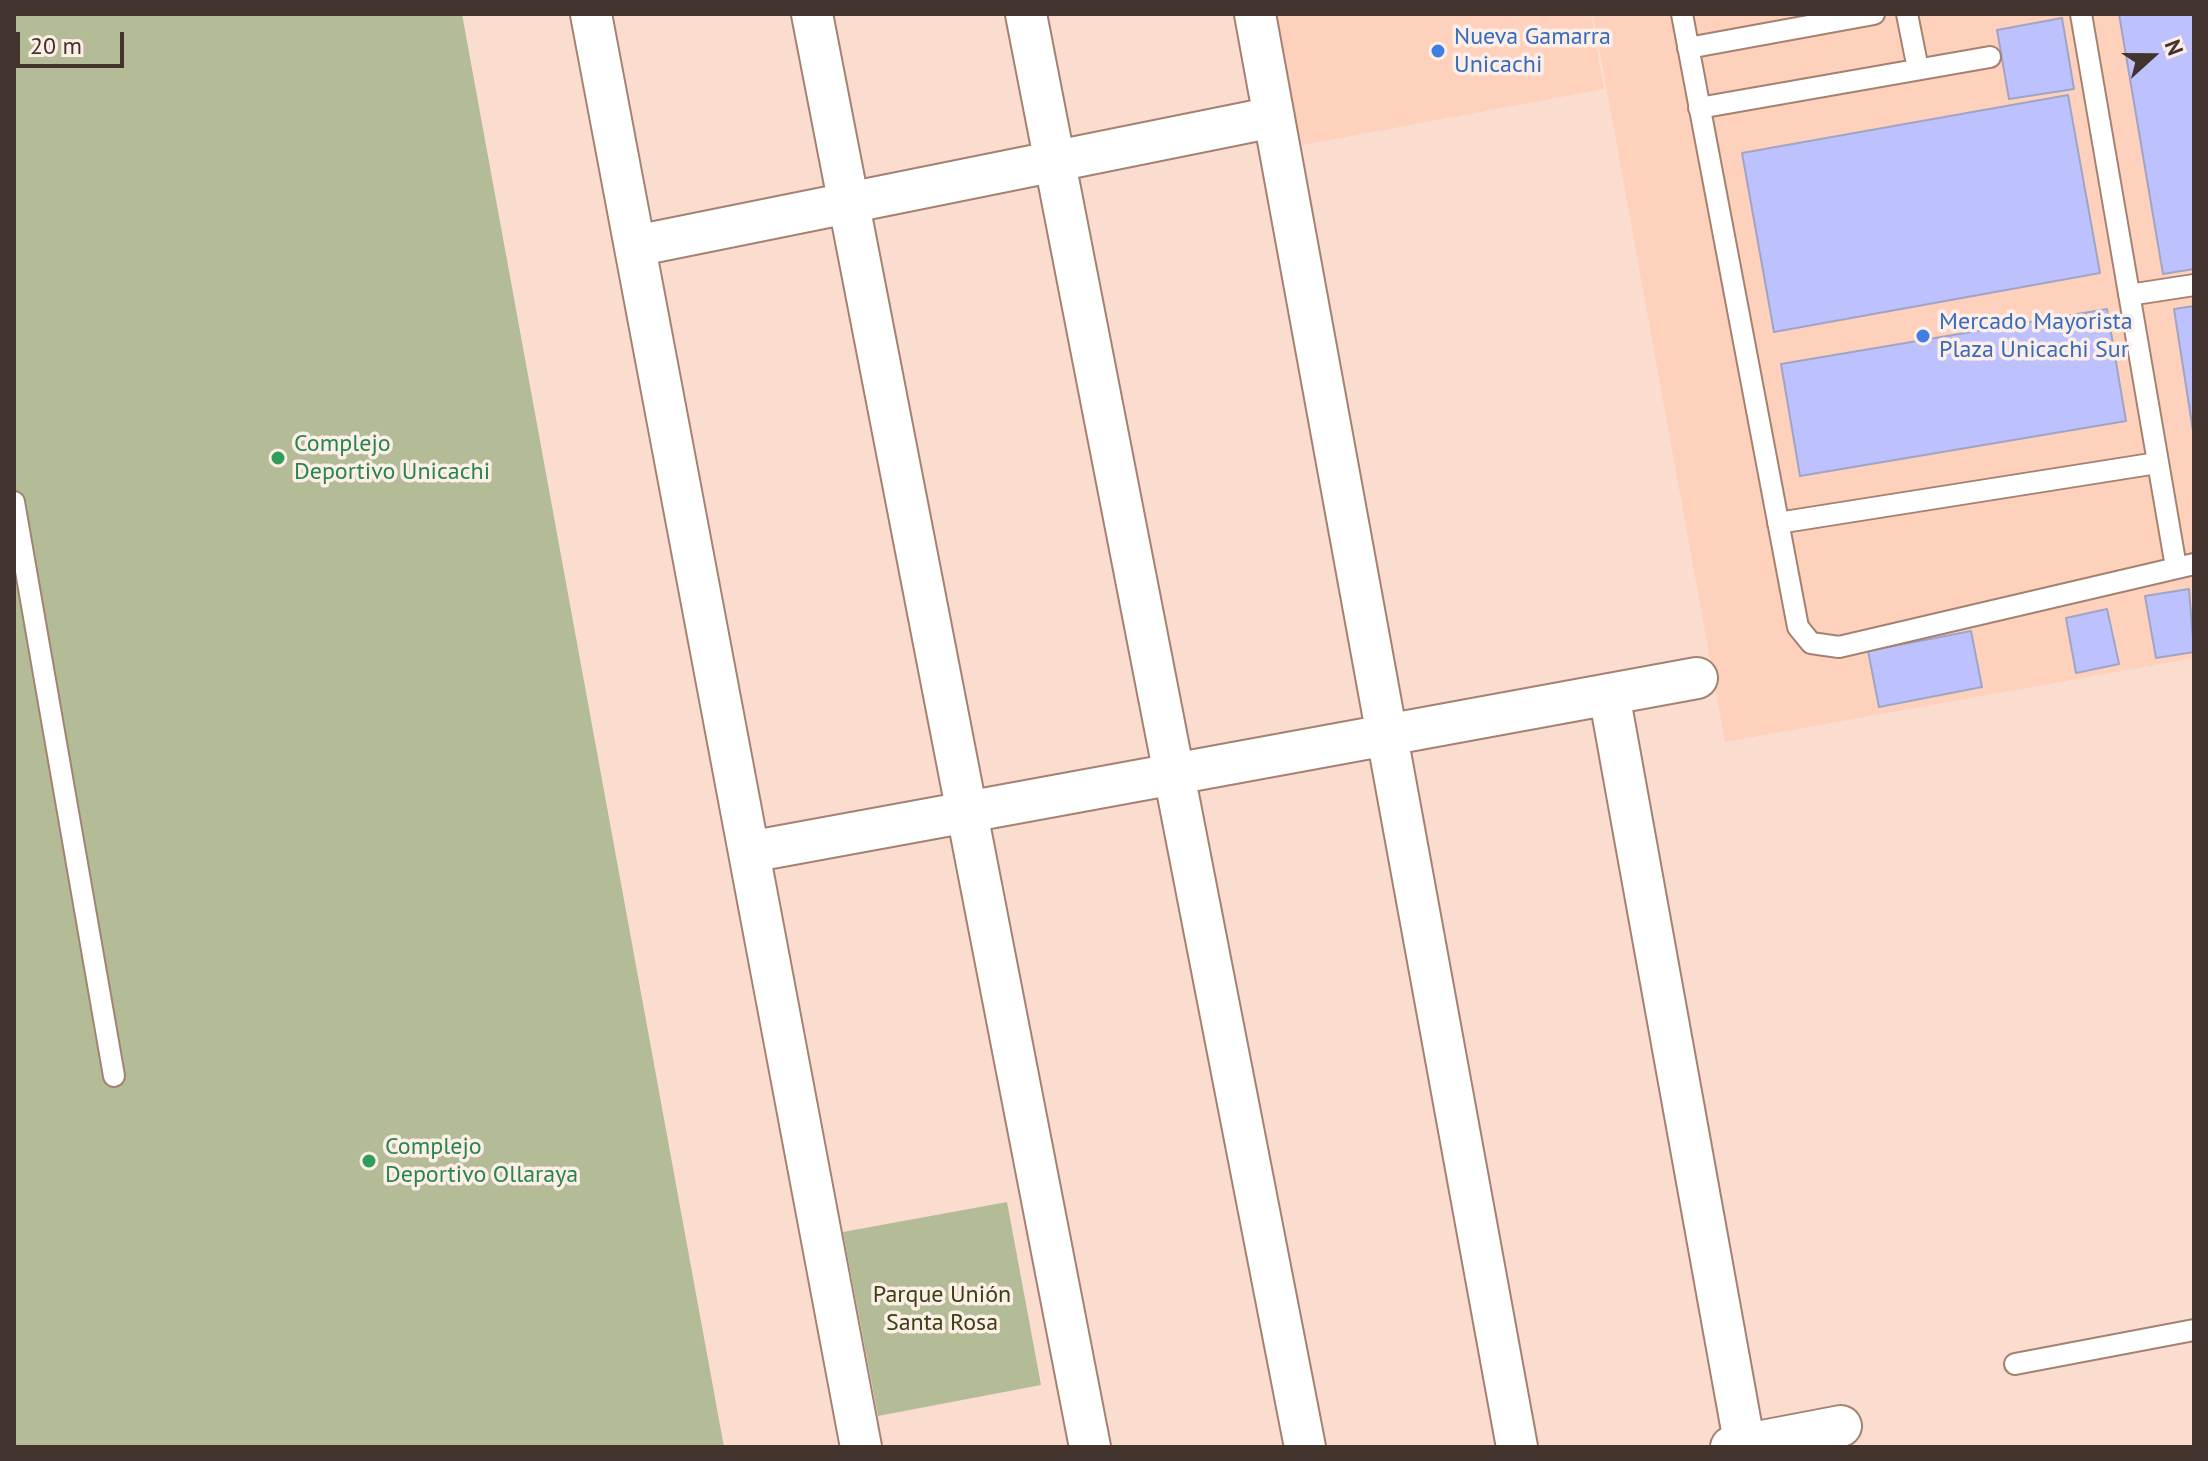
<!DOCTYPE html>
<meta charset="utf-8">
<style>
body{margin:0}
#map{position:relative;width:2208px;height:1461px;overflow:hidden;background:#fbddcf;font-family:"PT Sans",sans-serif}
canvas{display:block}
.frame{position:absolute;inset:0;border:16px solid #42342d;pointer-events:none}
.north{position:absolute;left:2112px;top:16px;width:80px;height:80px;-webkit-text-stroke:6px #fdeee7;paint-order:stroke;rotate:69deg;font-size:22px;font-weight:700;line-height:32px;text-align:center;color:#42342d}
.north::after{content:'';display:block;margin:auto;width:28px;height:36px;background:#42342d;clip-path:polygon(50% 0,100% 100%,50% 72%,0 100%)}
.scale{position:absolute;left:16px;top:32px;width:108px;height:36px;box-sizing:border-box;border:4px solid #42342d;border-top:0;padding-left:10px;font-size:24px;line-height:28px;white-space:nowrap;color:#42342d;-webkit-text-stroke:6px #fdeee7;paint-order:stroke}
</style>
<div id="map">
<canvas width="2208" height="1461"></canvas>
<div class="frame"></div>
<div class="north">N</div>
<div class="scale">20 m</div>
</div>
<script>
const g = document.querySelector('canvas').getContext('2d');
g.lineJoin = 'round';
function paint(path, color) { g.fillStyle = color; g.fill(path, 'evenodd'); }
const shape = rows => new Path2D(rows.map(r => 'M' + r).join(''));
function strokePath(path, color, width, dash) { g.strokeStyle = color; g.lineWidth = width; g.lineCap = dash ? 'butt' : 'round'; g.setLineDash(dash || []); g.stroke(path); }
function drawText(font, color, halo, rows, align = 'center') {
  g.font = font + ' "PT Sans",sans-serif'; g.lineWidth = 7; g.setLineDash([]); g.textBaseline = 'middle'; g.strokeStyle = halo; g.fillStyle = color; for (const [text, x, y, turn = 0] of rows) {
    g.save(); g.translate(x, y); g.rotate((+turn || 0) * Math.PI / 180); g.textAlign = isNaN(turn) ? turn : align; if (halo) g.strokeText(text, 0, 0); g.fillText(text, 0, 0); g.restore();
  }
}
paint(shape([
 [1272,14,1591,14,1604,89,1297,146],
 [1593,14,2194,14,2194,658,1725,742]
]), '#fdd1bc');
paint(shape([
 [14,14,462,14,724,1447,14,1447],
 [1007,1202,1041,1385,878,1416,843,1232]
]), '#b3bc96');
const building = shape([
 [2119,14,2194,14,2194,269,2163,274,2119,14],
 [2062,18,2074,89,2009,99,1997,30,2062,18],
 [2068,95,2100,273,1774,332,1742,153,2068,95],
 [2194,306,2194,437,2174,309,2194,306],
 [2107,309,2126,421,1800,476,1781,364,2107,309],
 [2189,589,2194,652,2156,658,2145,596,2189,589],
 [2107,609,2119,664,2076,673,2066,618,2107,609],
 [1971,631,1982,687,1879,707,1868,651,1971,631]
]);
paint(building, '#bdc1fd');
strokePath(building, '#a1a5c5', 2);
const lane = shape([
 [1682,14,1798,627,1811,643,1839,647,2194,564],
 [1907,14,1918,69],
 [2081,14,2176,567],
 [1688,48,1874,14],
 [1699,108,1990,57],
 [2129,295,2194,285],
 [14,502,114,1076],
 [1778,523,2157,463],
 [2015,1364,2194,1330]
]);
const street = shape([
 [591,14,861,1447],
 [812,14,1090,1447],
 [1026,14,1305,1447],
 [1255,14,1517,1447],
 [635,246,1274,117],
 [1609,694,1745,1447],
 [749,852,1697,678],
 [1731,1447,1841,1426]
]);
strokePath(lane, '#a38271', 24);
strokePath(street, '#a38271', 44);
strokePath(lane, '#fff', 20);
strokePath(street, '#fff', 40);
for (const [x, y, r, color] of [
 [1438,51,8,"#3f7fe0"],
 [1923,336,8,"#3f7fe0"],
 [278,458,8,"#2e9e5b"],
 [369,1161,8,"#2e9e5b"]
]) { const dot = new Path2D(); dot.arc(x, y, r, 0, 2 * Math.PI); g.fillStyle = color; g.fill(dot); strokePath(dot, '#fdeee7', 3); }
drawText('24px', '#366cbe', '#fdeee7', [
 ["Nueva Gamarra",1454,37],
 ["Unicachi",1454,65],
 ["Mercado Mayorista",1939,322],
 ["Plaza Unicachi Sur",1939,350]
], 'left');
drawText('24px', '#27864d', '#fdeee7', [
 ["Complejo",294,444],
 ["Deportivo Unicachi",294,472],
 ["Complejo",385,1147],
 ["Deportivo Ollaraya",385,1175]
], 'left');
drawText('24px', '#394113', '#fdeee7', [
 ["Parque Unión",942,1295],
 ["Santa Rosa",942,1323]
]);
</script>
